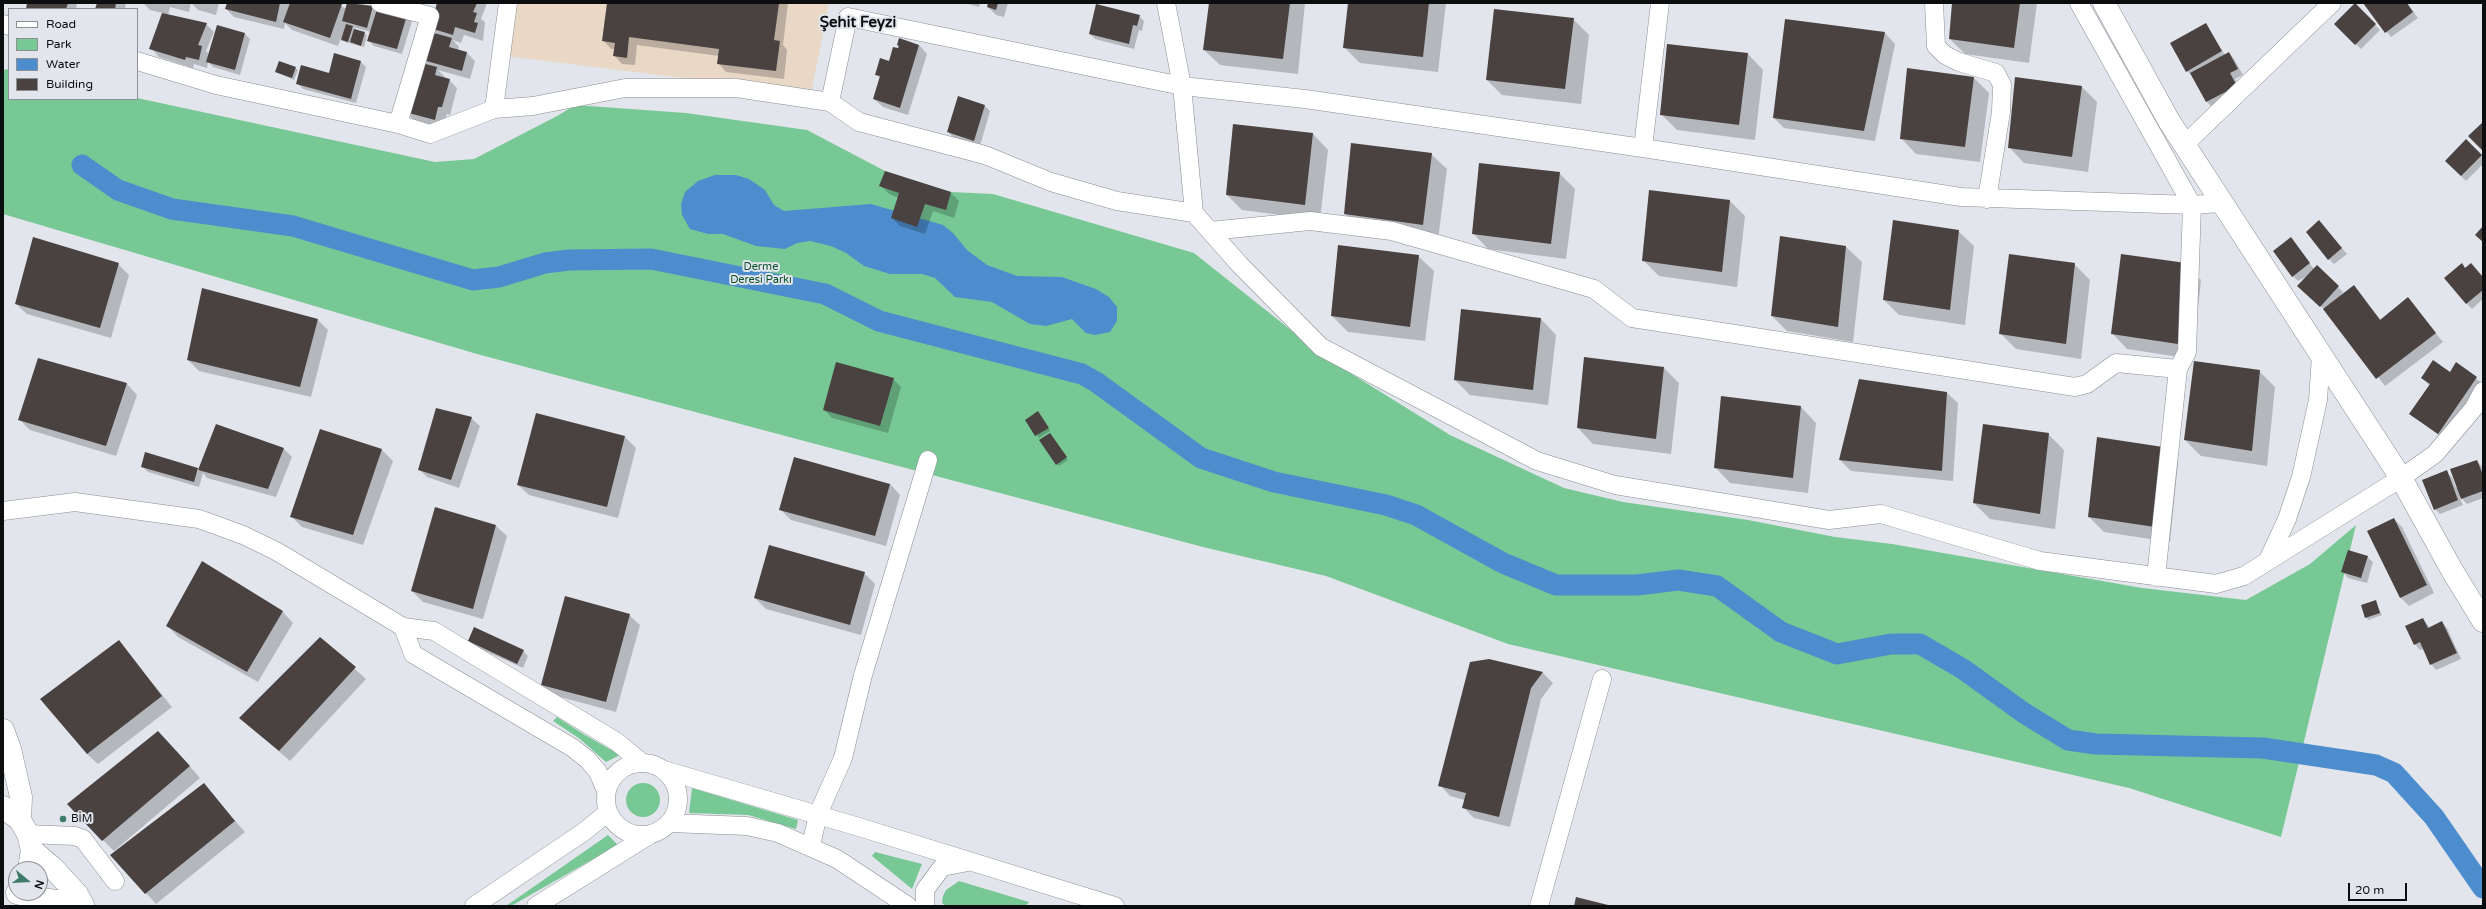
<!DOCTYPE html>
<meta charset="utf-8">
<style>
body{margin:0}
#map{position:relative;width:2486px;height:909px;overflow:hidden;background:#e2e5ec;font-family:"Varela Round",sans-serif}
canvas{display:block}
.frame{position:absolute;inset:0;border:4px solid #0c0d0f;pointer-events:none}
.legend{position:absolute;left:8px;top:8px;width:130px;height:92px;box-sizing:border-box;background:#e2e5ec;border:1px solid #8c8f94;margin:0;padding:5px 7px;list-style:none;font-size:12px;color:#0c0d0f}
.legend li{display:flex;align-items:center;gap:8px;height:20px}
.legend b{width:20px;border:1px solid #8c8f94}
.north{position:absolute;left:8px;top:861px;width:40px;height:40px;box-sizing:border-box;background:#e2e5ec;border:1px solid #8c8f94;border-radius:50%;rotate:108deg;font-size:11px;font-weight:700;line-height:16px;text-align:center;color:#0c0d0f}
.north::after{content:'';display:block;margin:auto;width:14px;height:18px;background:#3e7c69;clip-path:polygon(50% 0,100% 100%,50% 72%,0 100%)}
.scale{position:absolute;left:2348px;top:883px;width:59px;height:18px;box-sizing:border-box;border:2px solid #0c0d0f;border-top:0;padding-left:5px;font-size:12px;line-height:14px;white-space:nowrap;color:#0c0d0f;-webkit-text-stroke:3px #e2e5ec;paint-order:stroke}
</style>
<div id="map">
<canvas width="2486" height="909"></canvas>
<div class="frame"></div>
<ul class="legend">
<li><b style="height:5px;background:#fff"></b>Road</li>
<li><b style="height:11px;background:#78c895"></b>Park</li>
<li><b style="height:11px;background:#4d8dcd"></b>Water</li>
<li><b style="height:11px;background:#494240"></b>Building</li>
</ul>
<div class="north">N</div>
<div class="scale">20 m</div>
</div>
<script>
const g = document.querySelector('canvas').getContext('2d');
g.lineJoin = 'round';
function paint(path, color) { g.fillStyle = color; g.fill(path, 'evenodd'); }
const shape = rows => new Path2D(rows.map(r => 'M' + r).join(''));
function strokePath(path, color, width, dash) { g.strokeStyle = color; g.lineWidth = width; g.lineCap = dash ? 'butt' : 'round'; g.setLineDash(dash || []); g.stroke(path); }
function drawText(font, color, halo, rows, align = 'center') {
  g.font = font + ' "Varela Round",sans-serif'; g.lineWidth = 4; g.setLineDash([]); g.textBaseline = 'middle'; g.strokeStyle = halo; g.fillStyle = color; for (const [text, x, y, turn = 0] of rows) {
    g.save(); g.translate(x, y); g.rotate((+turn || 0) * Math.PI / 180); g.textAlign = isNaN(turn) ? turn : align; if (halo) g.strokeText(text, 0, 0); g.fillText(text, 0, 0); g.restore();
  }
}
paint(shape([
 [518,3,829,3,811,94,506,56]
]), '#e9d8c6');
paint(shape([
 [9,69,9,99,137,98,435,162,474,159,559,115,575,105,686,113,807,130,885,171,951,192,993,194,1194,253,1326,358,1450,435,1564,488,1623,502,1748,520,1835,537,1892,544,2142,588,2246,600,2310,564,2356,525,2281,837,2129,788,1508,644,1326,576,1203,547,477,354,3,214,3,70],
 [557,717,585,735,620,755,606,762,580,739,553,721],
 '626 800a17 17 0 1 1 34 0a17 17 0 1 1-34 0Z',
 [692,788,798,820,796,829,748,815,689,813],
 [608,835,618,845,511,906,506,906],
 [875,852,922,864,912,889,872,856],
 [959,881,1029,902,1026,906,946,906,942,903,943,896,946,890]
]), '#78c895');
paint(shape([
 [715,175,736,175,749,179,765,190,774,205,784,211,871,204,943,225,953,233,967,250,987,265,1017,276,1062,277,1096,289,1109,297,1117,307,1117,321,1110,332,1095,335,1086,333,1072,319,1046,326,1030,324,992,302,955,297,935,278,922,274,890,274,864,266,846,253,831,246,810,241,797,243,785,249,756,246,723,234,708,234,690,229,682,215,681,204,685,192,698,181]
]), '#4d8dcd');
paint(shape([
 [28,3,77,3,76,9,27,9],
 [98,3,126,3,125,9,96,9],
 [143,3,191,3,189,12,170,7,168,15,206,24,214,32,206,51,210,55,245,34,250,39,240,75,213,67,208,62,207,68,194,64,193,68,159,57,151,48,163,13,150,10],
 [191,3,219,3,216,15,198,10],
 [228,3,337,3,346,9,348,3,359,3,407,16,412,21,402,54,374,46,368,40,371,32,352,27,367,35,364,47,345,42,341,38,338,46,292,30,285,23,284,29,234,17,226,9],
 [437,3,487,3,481,19,485,22,483,41,464,35,461,43,453,40,459,47,458,51,467,53,475,61,470,79,438,70,445,77,444,79,449,80,457,88,450,115,447,114,443,128,414,120,406,112,427,32,438,35,431,28],
 [608,3,788,3,783,45,787,50,784,79,726,72,718,63,719,56,637,45,635,65,622,64,614,55,615,49,611,49,603,40],
 [965,3,980,3,979,7],
 [989,3,1008,3,1004,17,996,15,988,7],
 [1210,3,1305,3,1298,74,1220,65,1204,50],
 [1349,3,1446,3,1438,72,1360,63,1344,47],
 [1953,3,2037,3,2029,63,1965,54,1950,39],
 [2364,3,2407,3,2418,18,2391,37],
 [2355,4,2380,30,2361,49,2335,24],
 [1139,16,1144,21,1142,31,1139,30,1134,49,1095,39,1090,34],
 [1573,19,1589,35,1581,104,1502,95,1487,80],
 [2205,24,2225,55,2229,53,2234,59,2243,75,2235,79,2241,91,2212,107,2207,102,2193,76,2187,71],
 [1885,33,1895,44,1875,141,1784,128,1774,118],
 [898,45,919,45,927,54,908,115,883,107,874,99,881,79,876,74,899,50],
 [1748,54,1763,70,1755,140,1677,130,1661,114],
 [361,62,366,67,356,103,303,89,297,83],
 [295,68,298,70,294,80,276,72],
 [1974,78,1989,93,1980,162,1916,154,1901,138],
 [2082,87,2097,102,2088,172,2024,163,2009,147],
 [958,98,985,106,990,111,980,146,953,137,948,132],
 [1313,134,1328,150,1320,220,1242,210,1227,195],
 [2466,141,2483,157,2483,164,2466,181,2446,161],
 [1431,154,1447,169,1438,240,1361,229,1345,214],
 [885,172,951,193,959,201,954,218,933,211,925,234,900,226,892,218,899,198,889,194,881,186],
 [1559,173,1575,189,1566,259,1488,249,1473,233],
 [1730,201,1745,216,1737,287,1659,276,1644,261],
 [2324,227,2347,254,2334,264,2329,259],
 [1958,231,1974,246,1965,325,1899,315,1884,300],
 [1781,238,1846,247,1862,262,1853,342,1787,331,1772,316],
 [2291,239,2314,269,2317,266,2343,292,2339,298,2354,287,2381,320,2408,299,2443,342,2385,386,2326,311,2299,286,2309,275,2298,281,2293,276],
 [1418,256,1434,271,1425,341,1348,332,1332,316],
 [118,264,129,275,111,338,27,314,16,304],
 [2074,264,2090,280,2081,359,2016,349,2000,333],
 [2186,264,2201,280,2193,359,2127,349,2112,333],
 [2483,277,2483,299,2472,309,2466,303],
 [317,319,328,330,311,397,199,371,188,360],
 [1541,319,1556,335,1548,405,1470,395,1455,380],
 [2457,364,2483,384,2446,441,2411,414,2430,386,2422,378,2450,373],
 [1664,368,1679,383,1671,454,1593,444,1578,428],
 [2259,371,2275,387,2267,466,2201,456,2185,440],
 [893,379,901,387,888,433,832,418,824,410],
 [1860,380,1947,393,1958,403,1953,481,1851,471,1840,460],
 [127,384,137,395,116,456,30,430,19,419],
 [1801,407,1816,423,1808,493,1730,483,1715,467],
 [536,414,625,437,636,448,618,518,529,495,518,485],
 [1040,415,1050,431,1039,438,1026,420],
 [471,418,480,426,459,488,427,477,419,469],
 [217,425,284,449,292,457,276,497,207,478,203,473,199,487,148,472,142,466,199,471],
 [320,430,382,450,393,461,363,545,302,527,292,517],
 [1050,434,1068,460,1059,466,1057,464],
 [2048,434,2064,450,2055,529,1990,519,1974,503],
 [2163,447,2178,463,2170,542,2104,532,2089,517],
 [2477,461,2483,468,2483,498,2467,504,2459,496,2463,505,2440,514,2435,509,2446,472,2452,477,2456,488],
 [890,484,900,495,886,546,791,520,780,509],
 [436,509,496,526,507,536,483,619,423,602,412,591],
 [2394,519,2402,527,2434,593,2409,606,2400,597],
 [2367,557,2373,562,2367,583,2348,578,2343,572],
 [864,573,875,584,861,635,766,609,755,598],
 [2375,601,2382,615,2368,620,2362,606],
 [283,612,293,623,258,682,178,637,168,626],
 [629,615,640,625,616,712,553,695,542,685],
 [2423,619,2430,628,2442,623,2447,628,2461,659,2436,670,2431,664,2424,648,2420,650,2415,644],
 [320,638,366,679,290,761,241,718],
 [469,641,523,651,528,656,523,668,474,646],
 [119,642,172,707,98,764,87,754],
 [1542,672,1553,683,1541,699,1510,827,1474,818,1464,808,1465,800,1450,796,1440,785],
 [169,743,200,778,114,851,103,840],
 [203,785,245,832,156,904,112,855]
]), '#0003');
strokePath(shape([
 [82,165,118,190,172,209,293,226,473,280,499,277,545,263,569,260,651,259,825,294,879,321,1082,374,1096,382,1201,458,1274,482,1386,505,1416,515,1503,563,1556,585,1637,585,1678,580,1717,586,1781,632,1837,654,1891,644,1920,644,1963,669,2024,713,2068,740,2096,744,2263,748,2376,765,2394,773,2434,817,2483,888]
]), '#4d8dcd', 21);
paint(shape([
 [27,3,68,3,66,9,26,9],
 [97,3,116,3,115,9,95,9],
 [227,3,280,3,276,22,225,9],
 [290,3,342,4,330,38,283,22],
 [347,3,373,6,367,28,342,21],
 [437,3,477,3,473,12,477,13,474,22,478,23,475,33,455,27,453,35,430,28],
 [607,3,779,3,774,40,780,41,776,71,717,64,719,49,629,37,627,58,613,56,615,43,602,41],
 [988,3,998,3,996,10,987,7],
 [1209,3,1290,3,1283,59,1203,50],
 [1348,3,1429,3,1423,57,1343,48],
 [1952,3,2020,3,2014,48,1949,39],
 [2355,3,2376,24,2355,45,2334,24],
 [2363,3,2407,3,2413,12,2385,33],
 [1096,4,1140,15,1137,26,1133,25,1129,44,1089,34],
 [378,6,407,15,397,49,367,41],
 [1494,9,1574,18,1565,89,1486,80],
 [162,13,207,23,198,45,202,46,199,60,186,57,185,60,149,49],
 [1785,19,1885,32,1864,131,1773,118],
 [2206,23,2222,51,2186,72,2170,43],
 [346,24,353,26,348,42,341,40],
 [217,25,245,33,235,70,206,62],
 [354,29,365,32,361,46,350,42],
 [427,31,452,38,449,47,467,52,462,71,423,60,422,63,437,67,435,75,450,79,442,107,438,107,435,120,405,112],
 [899,38,919,45,900,108,873,99,880,76,875,75,880,58,889,61,893,47,898,48,899,46,897,45],
 [1667,44,1748,53,1739,125,1660,115],
 [2229,52,2238,69,2230,73,2237,86,2206,102,2190,73],
 [334,53,361,61,351,99,296,84,301,65,329,73],
 [279,61,296,67,292,78,275,72],
 [1907,68,1974,77,1965,147,1900,139],
 [2015,77,2082,86,2072,157,2008,148],
 [958,96,985,105,974,141,947,132],
 [2483,122,2483,151,2468,136],
 [1233,124,1313,133,1305,205,1226,195],
 [2466,139,2482,155,2461,176,2445,161],
 [1351,143,1432,153,1423,225,1344,214],
 [1479,163,1560,172,1551,244,1472,234],
 [885,171,951,192,946,210,925,204,917,227,891,218,899,193,879,186],
 [1649,190,1730,200,1722,272,1642,261],
 [1893,220,1959,230,1950,310,1883,300],
 [2319,220,2342,248,2328,260,2306,232],
 [2483,226,2483,242,2475,235],
 [1780,236,1846,246,1838,327,1771,316],
 [33,237,119,263,100,328,15,304],
 [2291,237,2310,263,2292,277,2273,251],
 [1338,245,1419,255,1410,327,1331,316],
 [2009,254,2075,263,2066,344,1999,334],
 [2121,254,2186,263,2178,344,2111,334],
 [2462,263,2465,268,2471,263,2483,277,2483,290,2466,304,2444,278],
 [2317,265,2339,286,2320,307,2297,286],
 [2354,285,2380,320,2408,297,2436,333,2376,379,2323,309],
 [202,288,318,319,300,387,187,360],
 [1461,309,1541,318,1533,390,1454,380],
 [1584,357,1664,367,1656,439,1577,428],
 [38,358,127,383,106,446,18,420],
 [2433,360,2450,372,2456,362,2477,377,2438,434,2409,414,2430,384,2421,378],
 [2194,361,2260,370,2252,451,2184,440],
 [836,362,894,378,880,426,823,410],
 [1859,379,1947,392,1942,471,1839,460],
 [1721,396,1801,406,1793,478,1714,468],
 [436,408,472,417,451,480,418,470],
 [1038,411,1049,428,1035,436,1025,420],
 [536,413,625,436,607,507,517,485],
 [216,424,284,448,268,489,198,470],
 [1983,424,2049,433,2040,514,1973,503],
 [320,429,382,449,353,535,290,517],
 [1050,433,1067,457,1056,465,1039,440],
 [2097,437,2163,447,2155,527,2088,517],
 [145,452,198,468,194,482,141,467],
 [794,457,890,484,875,536,779,510],
 [2477,460,2483,475,2483,491,2461,499,2450,469],
 [2447,470,2458,500,2434,510,2422,480],
 [435,507,496,525,473,609,411,591],
 [2394,518,2427,585,2400,598,2367,531],
 [769,545,865,572,850,625,754,598],
 [2348,550,2368,556,2361,578,2341,572],
 [202,561,283,611,247,672,166,626],
 [565,596,630,614,606,702,541,685],
 [2376,600,2380,613,2365,618,2361,605],
 [2423,618,2428,628,2442,621,2457,653,2430,665,2420,642,2414,645,2405,626],
 [474,627,524,650,517,664,468,641],
 [320,637,356,667,279,751,239,718],
 [119,640,162,696,87,754,40,699],
 [1489,659,1543,672,1531,688,1499,817,1462,808,1466,793,1438,786,1470,662],
 [158,731,190,766,102,841,67,804],
 [204,783,235,821,145,894,110,855],
 [1576,897,1608,905,1608,906,1574,906]
]), '#494240');
const minor = shape([
 [380,3,430,16,398,124],
 [1166,3,1182,86,1194,213],
 [1934,3,1936,46,1945,55,1959,62,1996,73,2002,85,2001,112,1987,199],
 [2079,3,2192,205,2187,352,2178,369],
 [3,24,9,26],
 [137,61,216,85,398,124,430,134,494,109,533,106,625,88,736,88,830,102,859,122,985,155,1051,182,1117,201,1194,213,1240,265,1321,347,1537,461,1615,485,1829,520,1881,514,2040,561,2216,584,2244,576,2401,478,2435,454,2474,408,2483,391],
 [830,102,848,17,1182,86,1305,99,1643,148,1961,197,2192,205,2221,203],
 [494,109,508,3],
 [2184,145,2332,3],
 [1643,148,1660,3],
 [1210,231,1310,221,1392,231,1594,289,1632,318,2075,387,2087,384,2116,363,2178,369,2156,577],
 [3,511,75,502,199,519,243,535,276,551,403,627],
 [2268,560,2287,519,2301,477,2318,400,2321,356],
 '606 799a36 36 0 1 1 72 0a36 36 0 1 1-72 0Z',
 [664,770,859,827,1115,906],
 [606,791,598,772,588,760,573,748,413,654,403,627,434,631,617,742,641,762],
 [669,823,747,826,778,833,837,859,908,906],
 [28,834,75,836,83,839,115,881],
 [811,846,818,814,843,758,863,675,928,460],
 [474,906,585,831,608,812],
 [536,906,651,834],
 [925,906,925,890,942,867,968,862],
 [1539,906,1602,679]
]);
const tertiary = shape([
 [2104,3,2169,121,2401,478,2453,572,2483,621],
 [3,730,10,749,21,797,20,820],
 [3,807,20,820,28,834,32,850,29,869],
 [17,893,42,899,83,905,77,894,53,868,32,850]
]);
strokePath(minor, '#8a8d93', 19);
strokePath(tertiary, '#8a8d93', 23);
strokePath(minor, '#fff', 18);
strokePath(tertiary, '#fff', 22);
for (const [x, y, r, color] of [
 [63,819,4,"#3e7c69"]
]) { const dot = new Path2D(); dot.arc(x, y, r, 0, 2 * Math.PI); g.fillStyle = color; g.fill(dot); strokePath(dot, '#e2e5ec', 1.5); }
drawText('11px', '#0c512e', '#e2e5ec', [
 ["Derme",761,267],
 ["Deresi Parkı",761,280]
]);
drawText('11px', '#0c0d0f', '#e2e5ec', [
 ["BİM",71,819]
], 'left');
drawText('bold 15px', '#0c0d0f', '#e2e5ec', [
 ["Şehit Feyzi",858,23]
]);
</script>
